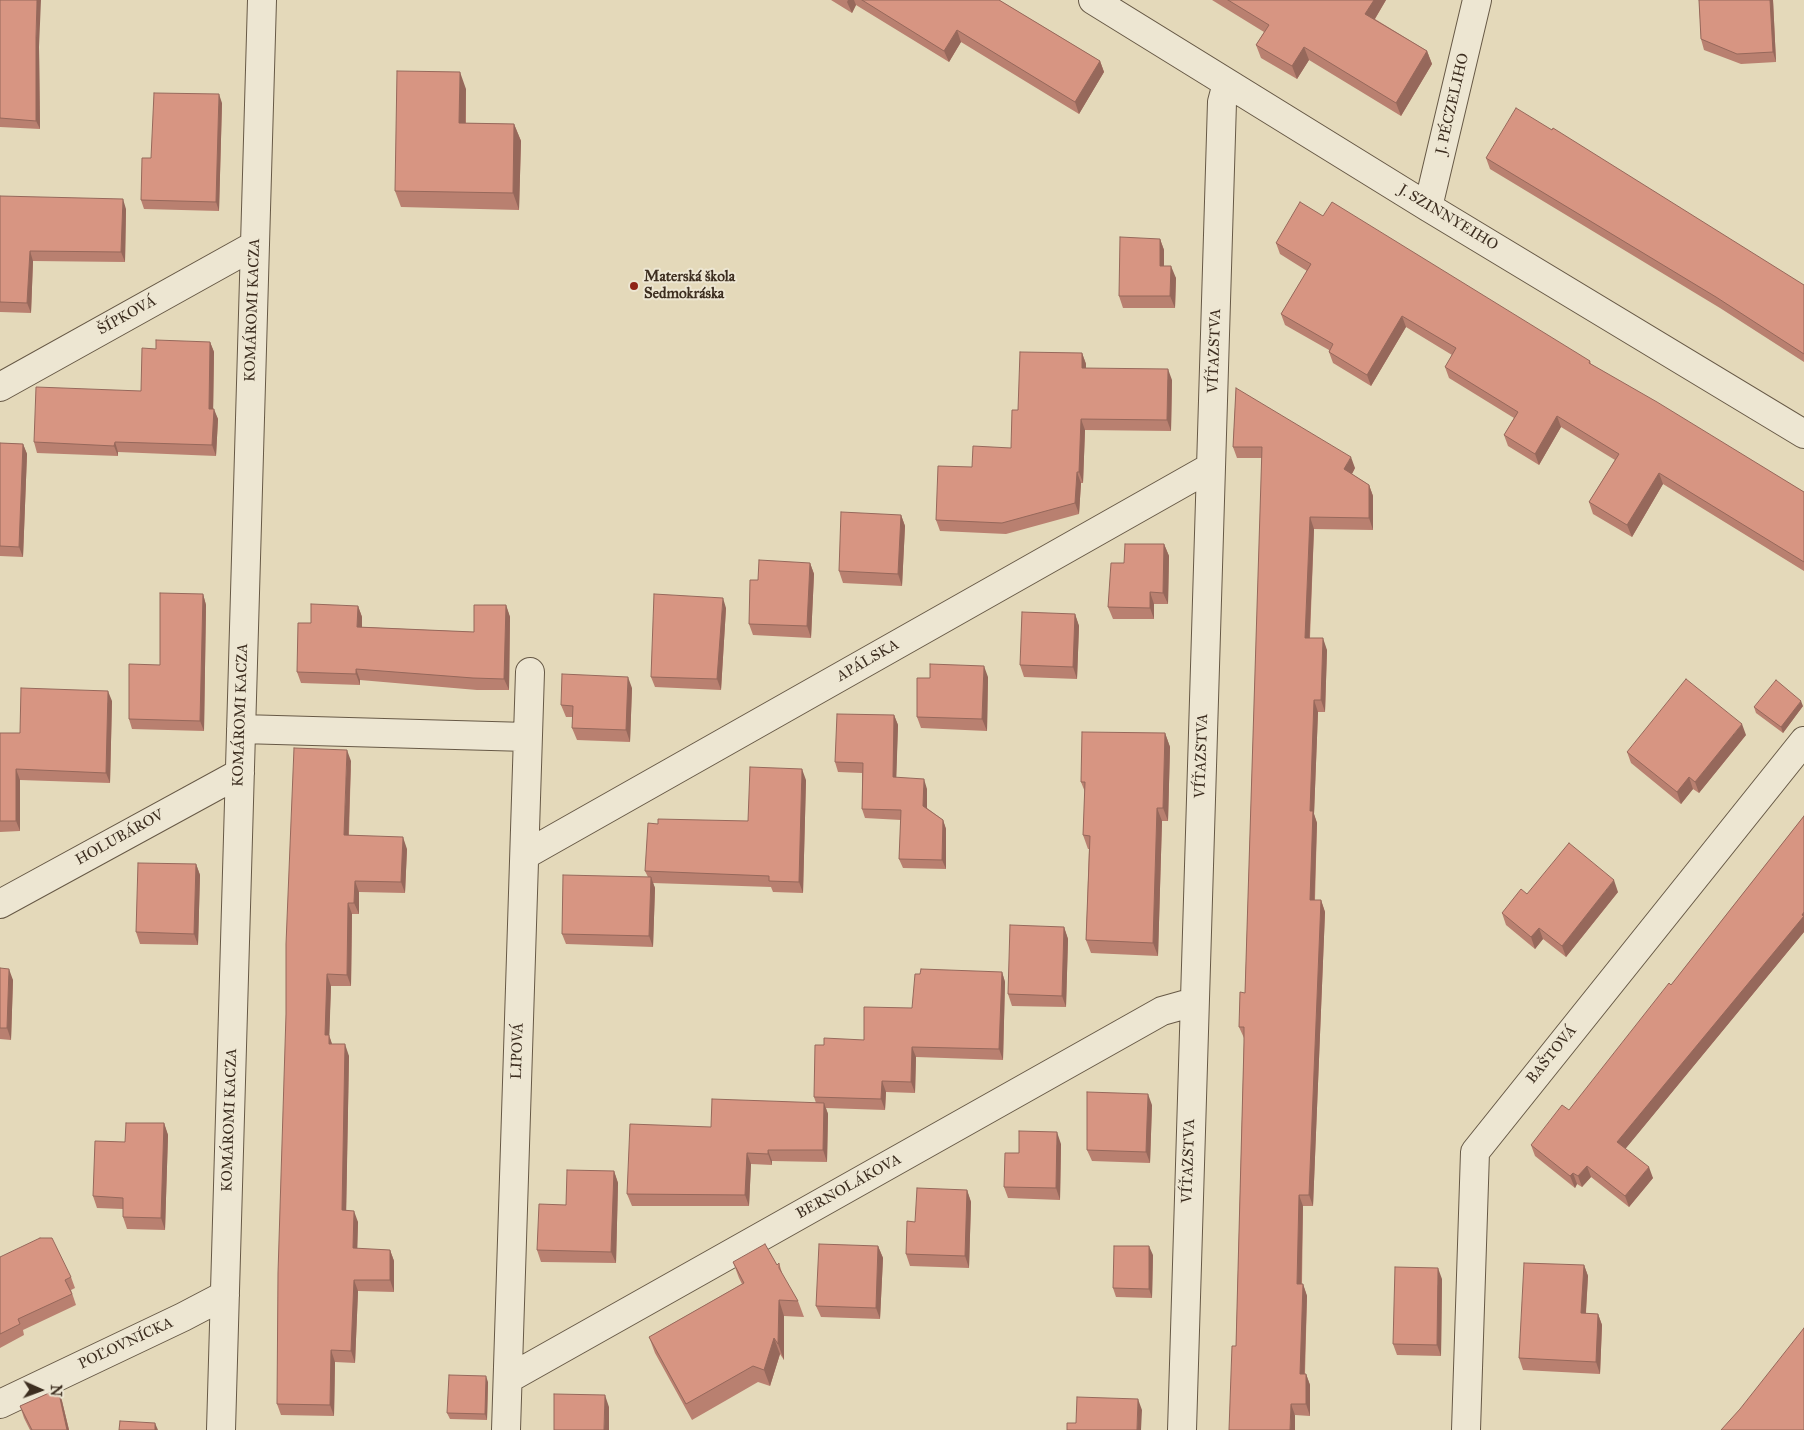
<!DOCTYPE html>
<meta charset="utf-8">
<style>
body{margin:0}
#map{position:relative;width:1804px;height:1430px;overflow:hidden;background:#e4d9ba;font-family:"IM FELL Great Primer",serif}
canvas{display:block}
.north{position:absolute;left:15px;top:1365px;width:50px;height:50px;-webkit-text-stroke:4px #ede6d2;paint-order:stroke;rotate:92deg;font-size:14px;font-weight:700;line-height:20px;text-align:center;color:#3d2e20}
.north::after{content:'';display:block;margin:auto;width:18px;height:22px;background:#3d2e20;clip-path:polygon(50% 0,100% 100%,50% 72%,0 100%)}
</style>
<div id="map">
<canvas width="1804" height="1430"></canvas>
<div class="north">N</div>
</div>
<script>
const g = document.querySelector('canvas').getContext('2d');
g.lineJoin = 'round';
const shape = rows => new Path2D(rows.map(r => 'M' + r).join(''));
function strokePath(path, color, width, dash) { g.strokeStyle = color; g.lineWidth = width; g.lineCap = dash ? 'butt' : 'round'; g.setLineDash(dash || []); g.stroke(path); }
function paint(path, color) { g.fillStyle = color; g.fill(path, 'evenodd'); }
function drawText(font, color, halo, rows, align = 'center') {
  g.font = font + ' "IM FELL Great Primer",serif'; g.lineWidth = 4; g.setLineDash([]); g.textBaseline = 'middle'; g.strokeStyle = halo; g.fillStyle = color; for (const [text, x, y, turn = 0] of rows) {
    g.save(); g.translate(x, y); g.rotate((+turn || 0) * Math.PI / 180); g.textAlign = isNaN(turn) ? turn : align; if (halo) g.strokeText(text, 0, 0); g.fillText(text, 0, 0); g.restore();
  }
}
const minor = shape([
 [1093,0,1428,207,1804,434],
 [1428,207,1477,0],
 [0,387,255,245],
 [241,729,527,737],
 [525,855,1211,467],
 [0,904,240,773],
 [508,1379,1162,1011,1194,1002],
 [0,1404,183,1317,225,1295],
 [221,1430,262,0],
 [506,1430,530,672],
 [1182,1430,1222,102,1227,83],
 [1466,1430,1475,1152,1804,741]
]);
strokePath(minor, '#675946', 30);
strokePath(minor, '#ede6d2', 28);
paint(shape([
 [0,0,39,47,40,129,0,127],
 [831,0,999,0,1100,61,1104,72,1079,114,961,42,949,62,856,5,852,13],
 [1212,0,1386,0,1375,19,1427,51,1432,64,1401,116,1309,60,1297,79,1261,58,1256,45,1264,32],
 [1699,0,1773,0,1776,62,1741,64,1704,50,1701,39],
 [466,89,466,123,514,124,521,141,519,210,401,207,395,191],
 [222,103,219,211,144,209,141,200,151,158],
 [1486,158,1804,285,1804,362,1720,308,1490,169],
 [0,196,126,209,125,262,33,261,31,313,0,312],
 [1323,216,1590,361,1591,364,1804,492,1804,571,1663,484,1632,537,1593,514,1589,502,1615,460,1561,427,1539,465,1508,446,1504,435,1514,418,1449,378,1445,367,1452,355,1406,327,1371,386,1333,363,1329,352,1329,350,1285,325,1281,314,1307,271,1280,254,1276,243],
 [1160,239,1164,250,1164,266,1176,278,1175,308,1123,308,1119,296],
 [210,342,214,352,213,409,218,419,216,456,118,452,118,456,37,453,34,442,141,391,156,349],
 [1082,353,1086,364,1086,368,1172,380,1171,431,1085,430,1083,483,1081,483,1079,514,1006,534,940,531,936,520,972,467,1011,448,1018,410],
 [1236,388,1355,468,1352,474,1369,485,1373,496,1373,530,1314,529,1310,638,1327,650,1325,712,1318,712,1314,814,1317,823,1315,900,1321,900,1325,912,1313,1206,1303,1206,1302,1284,1303,1284,1307,1296,1305,1374,1306,1374,1310,1385,1310,1416,1295,1415,1236,1346,1244,1038,1239,1027,1245,993,1262,458,1237,458,1233,447],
 [0,443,23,444,27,454,23,557,0,556],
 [901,515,905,526,902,586,843,583,839,571],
 [1164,544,1169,556,1168,604,1154,604,1154,619,1113,619,1108,607,1124,563],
 [810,563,814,574,811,638,753,635,749,624,758,580],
 [203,594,206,605,204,731,132,729,129,719,160,665],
 [506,605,510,617,509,690,477,690,360,680,360,685,301,683,297,672,311,623,358,606,362,617,362,627,474,632],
 [726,608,721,690,655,687,651,677],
 [1075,614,1079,626,1077,679,1024,677,1020,665],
 [988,677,987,731,921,728,917,717,930,678],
 [632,688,630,742,577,740,572,728,573,717,566,717,561,705],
 [112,701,110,783,20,780,20,831,0,832,0,733,20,733],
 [1803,706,1783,733,1756,713,1754,707],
 [894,715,898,725,896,778,927,789,927,808,943,820,946,829,946,869,903,868,899,859,901,820,865,818,862,809,862,773,838,772,835,762],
 [1165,733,1170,747,1168,821,1162,821,1158,956,1091,953,1086,940,1089,849,1088,849,1083,835,1085,792,1081,782],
 [1746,735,1699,793,1693,789,1681,804,1631,763,1627,752],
 [351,761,349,835,407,849,405,893,359,892,359,914,352,914,351,986,331,986,329,1035,332,1044,349,1056,346,1210,358,1222,357,1249,390,1250,394,1261,394,1292,358,1291,355,1363,335,1362,334,1416,281,1415,277,1404],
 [806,780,803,893,773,892,771,887,653,883,655,888,653,947,566,944,562,934,648,877,645,871,658,824,748,821],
 [1804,816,1804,932,1625,1149,1653,1178,1629,1207,1591,1177,1582,1187,1577,1184,1575,1188,1535,1156,1531,1145,1569,1110,1671,985],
 [196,864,200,875,198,945,140,944,136,932],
 [1618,892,1566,957,1543,939,1535,949,1506,925,1502,913,1527,894],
 [1064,927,1068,939,1066,1007,1012,1006,1008,994],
 [0,968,13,980,11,1040,0,1039],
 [1002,972,1005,982,1003,1060,916,1057,915,1093,886,1092,885,1110,826,1108,828,1114,827,1162,772,1161,772,1165,751,1164,749,1206,632,1206,627,1194,711,1127,816,1103,814,1097,824,1045,864,1040,912,1008],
 [1152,1105,1150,1163,1092,1161,1087,1150],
 [164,1123,168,1135,165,1230,127,1229,123,1217,123,1209,97,1208,93,1196,125,1142],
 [1061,1144,1060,1200,1008,1198,1004,1187,1019,1153],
 [614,1171,618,1183,616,1263,541,1262,537,1250,566,1205],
 [967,1190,971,1202,969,1268,910,1266,906,1254,915,1222],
 [878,1246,883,1258,880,1319,821,1317,816,1306],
 [1153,1255,1152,1298,1116,1297,1113,1288],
 [0,1257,71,1277,75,1288,71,1290,76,1305,23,1330,24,1335,0,1348],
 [733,1262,777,1265,779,1263,783,1276,798,1301,804,1317,784,1316,784,1360,780,1354,770,1386,758,1382,692,1420,655,1353,649,1337,742,1284,739,1278],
 [1584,1265,1588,1276,1586,1313,1598,1314,1602,1325,1600,1374,1523,1370,1519,1358],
 [1442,1279,1441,1356,1397,1355,1393,1344],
 [488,1382,487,1420,450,1419,447,1413],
 [58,1389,62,1401,69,1430,30,1430,24,1418,20,1406]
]), '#b98070');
paint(shape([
 [37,0,41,0,39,47,40,129,36,121,36,38],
 [848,0,854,0,856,5,852,13,847,2],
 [1374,0,1386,0,1370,27,1365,14],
 [1770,0,1773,0,1776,62,1773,52],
 [957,30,961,42,949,62,944,51],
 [1304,47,1309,60,1297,79,1292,66],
 [1427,51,1432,64,1401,116,1396,103],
 [1100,61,1104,72,1079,114,1075,102],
 [460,72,466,89,465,139,459,123],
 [219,94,222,103,219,211,216,202],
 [514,124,521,141,519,210,513,193],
 [123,199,126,209,125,262,121,252],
 [1160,239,1164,250,1164,277,1160,266],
 [30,251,33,261,31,313,27,303],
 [1171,266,1176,278,1175,308,1170,296],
 [1402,316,1406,327,1371,386,1367,375],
 [210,342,214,352,213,419,209,409],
 [1082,353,1086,364,1086,379,1082,368],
 [1168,369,1172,380,1171,431,1167,420],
 [214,409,218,419,216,456,212,445],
 [1557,416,1561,427,1539,465,1535,454],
 [1081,419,1085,430,1083,483,1079,472],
 [115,442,118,452,118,456,114,446],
 [23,444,27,454,23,557,19,547],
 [1351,457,1355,468,1348,481,1344,469],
 [1077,472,1081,483,1079,514,1075,503],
 [1659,473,1663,484,1632,537,1627,525],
 [1369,485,1373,496,1373,530,1369,518],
 [901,515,905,526,902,586,898,574],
 [1310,517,1314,529,1309,649,1305,638],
 [1164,544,1169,556,1168,604,1163,593],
 [810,563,814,574,811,638,807,626],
 [1150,592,1154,604,1154,619,1150,608],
 [203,594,206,605,204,731,200,721],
 [723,598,726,608,721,690,717,679],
 [506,605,510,617,509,690,504,679],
 [358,606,362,617,362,639,357,627],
 [1075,614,1079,626,1077,679,1073,667],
 [1323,638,1327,650,1325,712,1321,700],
 [984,666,988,677,987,731,982,719],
 [356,669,360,680,360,685,356,674],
 [628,677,632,688,630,742,626,730],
 [108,691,112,701,110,783,106,773],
 [1314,700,1318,712,1314,814,1317,823,1314,911,1310,900,1310,811],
 [1801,701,1803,706,1783,733,1781,727],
 [894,715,898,725,896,787,893,777],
 [1742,724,1746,735,1699,793,1695,782],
 [1165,733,1170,747,1168,821,1163,808],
 [347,750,351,761,348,846,344,835],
 [16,769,20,780,20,831,16,821],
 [802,769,806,780,803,893,799,882],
 [1689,777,1693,789,1681,804,1677,792],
 [924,779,927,789,927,815,923,806],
 [1157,808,1162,821,1158,956,1153,943],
 [943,820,946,829,946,869,942,860],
 [403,837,407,849,405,893,401,882],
 [196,864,200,875,198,945,194,934],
 [651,877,655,888,653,947,649,936],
 [1614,880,1618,892,1566,957,1562,946],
 [355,881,359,892,359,914,354,903],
 [1321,900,1325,912,1313,1206,1309,1195],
 [348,903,352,914,351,986,347,975],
 [1804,912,1804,932,1622,1153,1617,1142],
 [1064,927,1068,939,1066,1007,1062,996],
 [1539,928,1543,939,1535,949,1531,937],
 [9,969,13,980,11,1040,7,1028],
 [1002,972,1005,982,1003,1060,999,1049],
 [327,974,331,986,329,1046,325,1035],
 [329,1035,333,1047,329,1044],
 [345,1044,349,1056,346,1221,342,1210],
 [912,1047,916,1057,915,1093,911,1082],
 [882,1081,886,1092,885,1110,881,1099],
 [1148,1094,1152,1105,1150,1163,1146,1152],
 [824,1103,828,1114,827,1162,823,1150],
 [164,1123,168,1135,165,1230,161,1218],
 [1057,1132,1061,1144,1060,1200,1056,1188],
 [768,1150,772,1161,772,1165,768,1154],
 [747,1153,751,1164,749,1206,745,1195],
 [1587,1166,1591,1177,1582,1187,1578,1176],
 [1649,1167,1653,1178,1629,1207,1625,1196],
 [614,1171,618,1183,616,1263,611,1252],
 [1573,1173,1577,1184,1575,1188,1570,1176],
 [967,1190,971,1202,969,1268,965,1256],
 [1299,1195,1303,1206,1301,1295,1297,1284],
 [354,1211,358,1222,357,1260,353,1248],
 [878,1246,883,1258,880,1319,876,1308],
 [1149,1246,1153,1255,1152,1298,1149,1289],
 [390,1250,394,1261,394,1292,390,1280],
 [1584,1265,1588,1276,1585,1325,1581,1313],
 [1438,1268,1442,1279,1441,1356,1437,1345],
 [354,1280,358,1291,355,1363,351,1351],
 [1303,1284,1307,1296,1304,1385,1300,1374],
 [779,1300,784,1316,784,1360,778,1344],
 [1598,1314,1602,1325,1600,1374,1596,1362],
 [774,1338,780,1354,770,1386,764,1370],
 [331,1350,335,1362,334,1416,330,1405],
 [1306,1374,1310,1385,1310,1416,1306,1404],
 [486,1376,488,1382,487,1420,485,1414],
 [58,1389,62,1401,69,1430,67,1430],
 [605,1395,609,1407,609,1430,604,1430],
 [1138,1399,1142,1410,1141,1430,1137,1430],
 [1291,1404,1295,1415,1295,1430,1290,1430],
 [155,1423,158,1430,155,1430]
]), '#96685b');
const building = shape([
 [0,0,37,0,36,38,36,121,0,118,0,0],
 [862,0,999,0,1100,61,1075,102,957,30,944,51,862,0],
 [1228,0,1374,0,1365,14,1427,51,1396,103,1304,47,1292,66,1256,45,1269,25,1228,0],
 [1699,0,1770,0,1773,52,1737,54,1701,39,1699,0],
 [397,71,460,72,459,123,514,124,513,193,395,191,397,71],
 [154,93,219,94,216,202,141,200,142,158,151,158,154,93],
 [1516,108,1552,130,1553,128,1804,285,1804,354,1716,297,1486,158,1516,108],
 [0,196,123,199,121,252,30,251,27,303,0,302,0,196],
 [1300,202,1323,216,1332,202,1590,361,1589,363,1657,402,1804,492,1804,562,1659,473,1627,525,1589,502,1619,454,1557,416,1535,454,1504,435,1518,412,1445,367,1456,348,1402,316,1367,375,1329,352,1333,344,1281,314,1311,264,1276,243,1300,202],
 [1120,237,1160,239,1160,266,1171,266,1170,296,1119,296,1120,237],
 [156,340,210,342,209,409,214,409,212,445,115,442,114,446,34,442,36,387,141,391,142,348,156,349,156,340],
 [1020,352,1082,353,1082,368,1168,369,1167,420,1081,419,1079,472,1077,472,1075,503,1002,523,936,520,938,466,972,467,973,446,1011,448,1012,410,1018,410,1020,352],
 [1236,388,1351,457,1344,469,1369,485,1369,518,1310,517,1305,638,1323,638,1321,700,1314,700,1310,811,1313,811,1310,900,1321,900,1309,1195,1299,1195,1297,1284,1303,1284,1300,1374,1306,1374,1306,1404,1291,1404,1290,1430,1229,1430,1232,1346,1236,1346,1244,1043,1244,1027,1239,1027,1240,992,1245,993,1262,447,1233,447,1236,388],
 [0,443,23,444,19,547,0,546,0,443],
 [841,512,901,515,898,574,839,571,841,512],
 [1125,544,1164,544,1163,593,1150,592,1150,608,1108,607,1111,563,1124,563,1125,544],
 [759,560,810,563,807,626,749,624,750,580,758,580,759,560],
 [160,593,203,594,200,721,129,719,129,664,160,665,160,593],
 [654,594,723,598,717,679,651,677,654,594],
 [311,604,358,606,357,627,474,632,474,605,506,605,504,679,473,678,356,669,356,674,297,672,298,623,311,623,311,604],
 [1022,612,1075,614,1073,667,1020,665,1022,612],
 [930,664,984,666,982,719,917,717,917,678,930,678,930,664],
 [562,674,628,677,626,730,572,728,573,706,561,705,562,674],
 [1686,679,1742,724,1695,782,1689,777,1677,792,1627,752,1686,679],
 [1776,680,1801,701,1781,727,1754,707,1776,680],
 [21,688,108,691,106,773,16,769,16,821,0,821,0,733,20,733,21,688],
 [837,714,894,715,893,777,924,779,923,806,943,820,942,860,899,859,901,810,862,809,863,763,835,762,837,714],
 [1082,732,1165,733,1163,808,1157,808,1153,943,1086,940,1090,836,1083,835,1085,782,1081,782,1082,732],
 [294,748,347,750,344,835,403,837,401,882,355,881,354,903,348,903,347,975,327,974,325,1035,329,1035,329,1044,345,1044,342,1210,354,1211,353,1248,390,1250,390,1280,354,1280,351,1351,331,1350,330,1405,277,1404,278,1273,286,1014,286,944,294,748],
 [750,767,802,769,799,882,769,881,769,876,645,871,648,823,658,824,658,819,748,821,750,767],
 [1804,816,1804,912,1802,915,1804,916,1617,1142,1649,1167,1625,1196,1587,1166,1578,1176,1573,1173,1570,1176,1531,1145,1562,1105,1569,1110,1669,983,1671,985,1804,816],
 [1569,843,1614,880,1562,946,1539,928,1531,937,1502,913,1521,889,1527,894,1569,843],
 [138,863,196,864,194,934,136,932,138,863],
 [563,875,651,877,649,936,562,934,563,875],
 [1010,925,1064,927,1062,996,1008,994,1010,925],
 [0,968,9,969,7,1028,0,1028,0,968],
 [921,969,1002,972,999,1049,912,1047,911,1082,882,1081,881,1099,814,1097,815,1045,824,1045,824,1038,864,1040,864,1007,912,1008,915,974,920,974,921,969],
 [1087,1092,1148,1094,1146,1152,1087,1150,1087,1092],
 [712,1099,824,1103,823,1150,768,1150,768,1154,747,1153,745,1195,627,1194,630,1124,711,1127,712,1099],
 [126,1123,164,1123,161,1218,123,1217,123,1198,93,1196,95,1141,125,1142,126,1123],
 [1019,1131,1057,1132,1056,1188,1004,1187,1005,1153,1019,1153,1019,1131],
 [567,1170,614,1171,611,1252,537,1250,539,1204,566,1205,567,1170],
 [917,1188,967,1190,965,1256,906,1254,907,1221,915,1222,917,1188],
 [40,1238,52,1238,71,1277,65,1280,72,1294,18,1319,20,1324,0,1334,0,1257,40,1238],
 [765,1244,777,1265,779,1263,779,1268,798,1301,779,1300,778,1344,774,1338,764,1370,753,1366,686,1404,649,1337,744,1283,733,1262,765,1244],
 [819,1244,878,1246,876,1308,816,1306,819,1244],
 [1114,1246,1149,1246,1149,1289,1113,1288,1114,1246],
 [1524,1263,1584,1265,1581,1313,1598,1314,1596,1362,1519,1358,1524,1263],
 [1395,1267,1438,1268,1437,1345,1393,1344,1395,1267],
 [1804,1328,1804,1430,1721,1430,1740,1409,1804,1328],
 [449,1375,486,1376,485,1414,447,1413,449,1375],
 [58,1389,67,1430,32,1430,20,1406,58,1389],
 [554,1394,605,1395,604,1430,554,1430,554,1394],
 [1077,1397,1138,1399,1137,1430,1067,1430,1067,1423,1076,1423,1077,1397],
 [120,1421,155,1423,155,1430,119,1430,120,1421]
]);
paint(building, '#d79582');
strokePath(building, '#96685b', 1);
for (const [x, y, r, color] of [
 [634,286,5,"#8f2418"]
]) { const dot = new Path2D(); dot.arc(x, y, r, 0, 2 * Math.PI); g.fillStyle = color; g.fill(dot); strokePath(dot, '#ede6d2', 2); }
drawText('15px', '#3d2e20', '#ede6d2', [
 ["J. PÉCZELIHO",1453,104,-77],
 ["J. SZINNYEIHO",1448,218,31],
 ["KOMÁROMI KACZA",253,310,-88],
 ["ŠÍPKOVÁ",127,316,-29],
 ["VÍŤAZSTVA",1215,351,-88],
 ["APÁLSKA",868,661,-30],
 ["KOMÁROMI KACZA",241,715,-88],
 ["VÍŤAZSTVA",1202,756,-88],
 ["HOLUBÁROV",120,838,-29],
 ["LIPOVÁ",518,1051,-88],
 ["BAŠTOVÁ",1552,1055,-51],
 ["KOMÁROMI KACZA",230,1120,-88],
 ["VÍŤAZSTVA",1189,1161,-88],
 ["BERNOLÁKOVA",849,1187,-29],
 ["POĽOVNÍCKA",126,1344,-25]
]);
drawText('bold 15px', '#3d2e20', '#ede6d2', [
 ["Materská škola",644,277],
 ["Sedmokráska",644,294]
], 'left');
</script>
